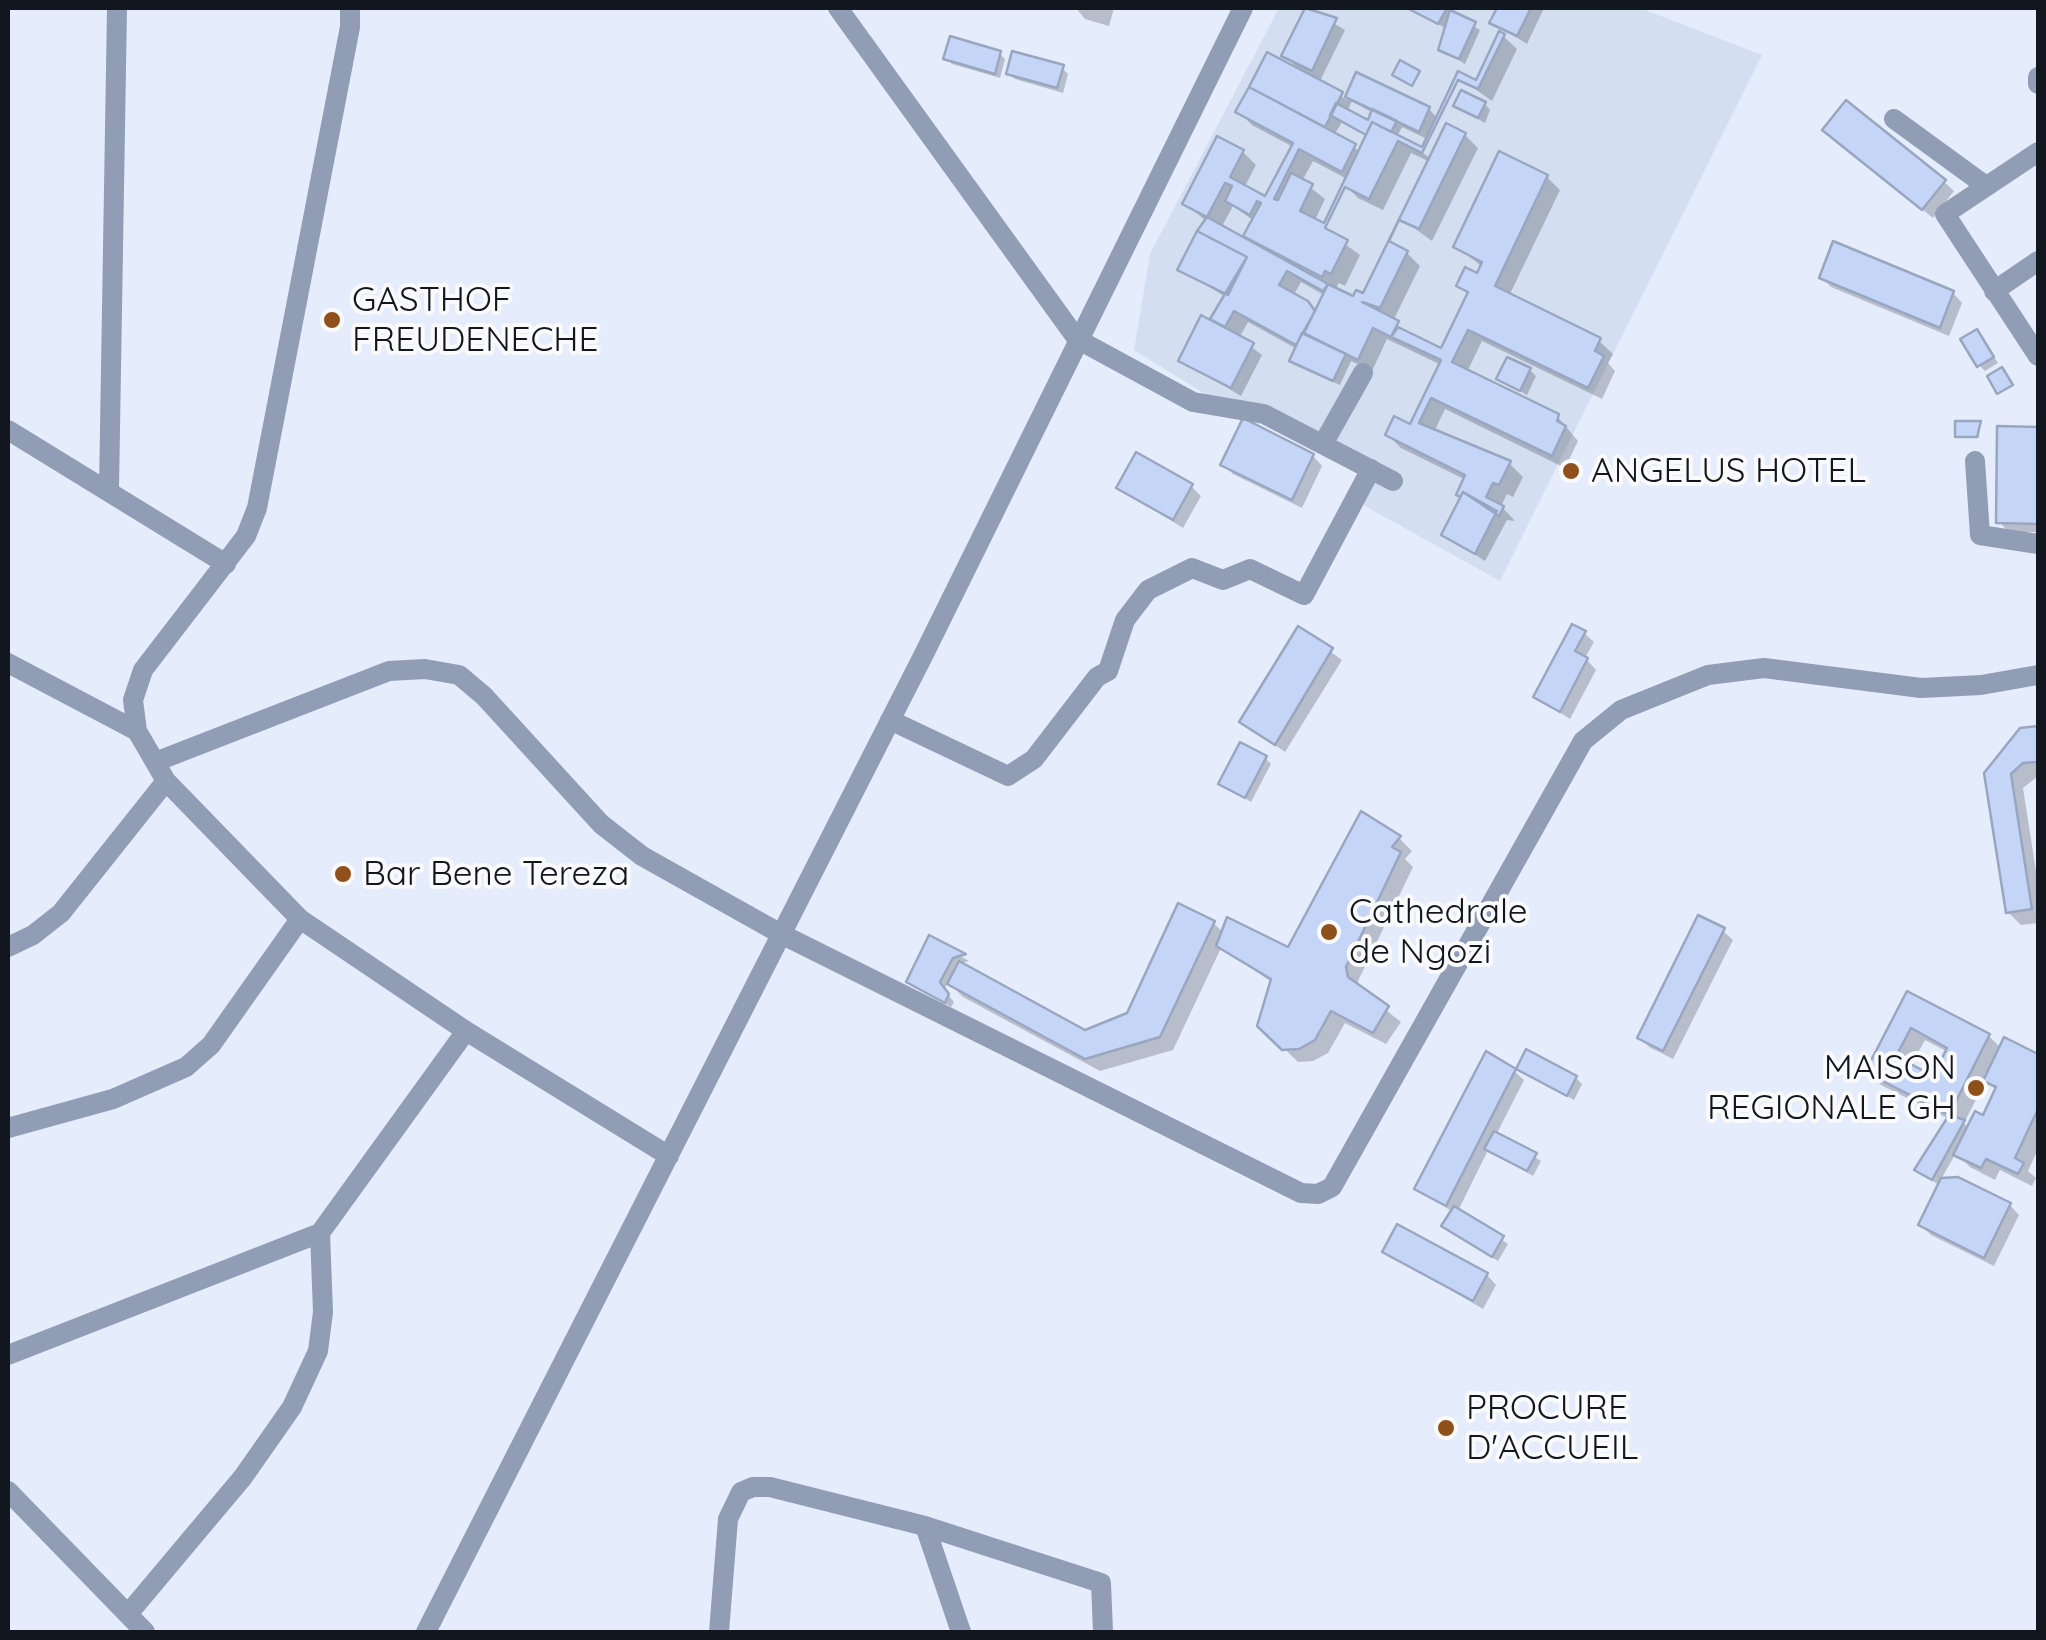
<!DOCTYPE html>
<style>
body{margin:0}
#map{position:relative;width:2046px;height:1640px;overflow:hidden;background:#e5edfd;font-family:Quicksand,sans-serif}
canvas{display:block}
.frame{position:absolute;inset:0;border:10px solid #12161f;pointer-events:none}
</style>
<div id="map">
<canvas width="2046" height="1640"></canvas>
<div class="frame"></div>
</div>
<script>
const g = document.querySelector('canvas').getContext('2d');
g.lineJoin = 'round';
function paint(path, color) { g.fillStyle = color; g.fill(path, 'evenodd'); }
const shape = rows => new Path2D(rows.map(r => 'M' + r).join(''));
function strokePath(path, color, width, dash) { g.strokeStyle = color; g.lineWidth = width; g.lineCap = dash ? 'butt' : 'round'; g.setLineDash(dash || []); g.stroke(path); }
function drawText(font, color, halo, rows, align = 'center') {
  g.font = font + ' Quicksand,sans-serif'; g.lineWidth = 8; g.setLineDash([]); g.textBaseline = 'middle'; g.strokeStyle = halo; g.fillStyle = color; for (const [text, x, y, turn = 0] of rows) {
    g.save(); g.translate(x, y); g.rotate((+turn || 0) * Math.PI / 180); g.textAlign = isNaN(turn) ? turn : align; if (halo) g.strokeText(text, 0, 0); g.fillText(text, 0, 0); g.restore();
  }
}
paint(shape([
 [1279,8,1640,8,1762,55,1500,581,1354,500,1370,469,1210,397,1134,350,1150,254]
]), '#d3def1');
paint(shape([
 [1076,8,1114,8,1109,26,1085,19],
 [1308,8,1345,30,1319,83,1347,100,1358,76,1429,109,1438,119,1429,140,1402,127,1397,137,1432,159,1465,135,1478,148,1432,241,1402,219,1430,162,1411,153,1383,210,1358,198,1345,185,1347,179,1313,161,1302,181,1325,199,1314,222,1360,255,1345,286,1339,283,1336,288,1354,299,1364,297,1407,253,1420,266,1393,321,1410,336,1442,351,1469,296,1459,285,1478,276,1483,267,1456,247,1501,154,1547,177,1560,190,1509,296,1599,341,1613,354,1608,363,1615,371,1602,399,1482,341,1467,372,1557,416,1578,441,1565,468,1445,409,1434,432,1509,463,1523,477,1513,497,1507,494,1501,506,1515,521,1507,520,1485,561,1444,535,1463,498,1459,494,1466,480,1401,448,1388,435,1411,427,1441,365,1387,339,1372,371,1351,361,1340,385,1298,366,1292,360,1297,349,1248,322,1239,338,1262,355,1241,396,1181,360,1222,328,1213,318,1226,297,1180,270,1207,222,1185,203,1243,152,1256,165,1244,188,1266,199,1293,147,1252,125,1239,112,1268,56,1300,71,1284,55],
 [1352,101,1373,113,1369,124,1347,112],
 [1342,122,1368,136,1361,152,1334,135],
 [1233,206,1254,221,1244,240,1221,228],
 [1301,282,1324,295,1316,313,1293,296],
 [1410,8,1455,8,1452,13,1480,30,1465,64,1441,49,1447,29],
 [1500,8,1544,8,1527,44,1492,22],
 [1501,34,1517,49,1492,101,1458,77,1477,83],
 [999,53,1005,59,1000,78,952,64,946,58],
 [1062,68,1068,74,1063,93,1015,79,1009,73],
 [1485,104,1490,110,1485,123,1456,106],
 [1834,139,1944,182,1954,191,1933,218],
 [1822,277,1953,293,1962,303,1949,336,1831,287],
 [1982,338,1998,363,1985,371,1979,365],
 [1530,370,1536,376,1527,395,1499,379],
 [1980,424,1979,438,1958,436],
 [1999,429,2038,429,2038,532,2009,532,1999,522],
 [1313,456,1322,466,1302,508,1233,474,1223,464],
 [1191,486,1201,496,1183,528,1119,488],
 [1299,629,1342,660,1285,752,1242,722],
 [1584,633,1594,642,1585,658,1596,670,1570,719,1536,697],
 [2038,728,2038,776,2023,788,2038,884,2038,923,2021,925,2008,912,1986,774,2021,730],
 [1265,758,1271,764,1251,802,1221,783],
 [1399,838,1412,851,1405,859,1413,867,1358,981,1359,989,1401,1022,1386,1044,1345,1023,1328,1053,1313,1061,1298,1062,1260,1025,1273,983,1221,948,1173,1050,1100,1071,963,997,948,982,944,990,954,1002,951,1007,909,982,930,939,969,961,958,964,1085,1032,1128,1015,1213,923,1224,933,1289,950],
 [1723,931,1733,940,1673,1059,1649,1047,1640,1037],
 [1908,994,1989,1036,2001,1048,2005,1041,2038,1057,2038,1149,2028,1171,2036,1178,2032,1186,2000,1170,1995,1180,1970,1167,1956,1153,1940,1181,2010,1205,2019,1215,1994,1266,1931,1235,1921,1225,1940,1186,1917,1170,1949,1119,1881,1085,1868,1072],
 [1925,1040,1948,1052,1934,1079,1910,1067],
 [1986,1080,1997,1091,1984,1118,1969,1128,1964,1123],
 [1519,1068,1576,1078,1582,1084,1574,1100],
 [1514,1071,1524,1080,1496,1135,1541,1161,1533,1176,1488,1150,1458,1211,1508,1244,1498,1261,1450,1232,1444,1226,1453,1212,1417,1189],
 [1386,1252,1487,1275,1496,1285,1483,1309]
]), '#0003');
const building = shape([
 [1305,8,1337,18,1312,71,1281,56,1305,8],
 [1407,8,1447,8,1438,24,1407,8],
 [1497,8,1531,8,1517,36,1489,23,1497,8],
 [1450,10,1476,22,1459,59,1438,50,1450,10],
 [1499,31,1505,34,1478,89,1458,80,1422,153,1398,141,1369,199,1345,187,1325,228,1348,240,1331,274,1325,271,1322,277,1243,236,1261,203,1257,201,1250,215,1225,201,1232,186,1225,183,1207,217,1182,204,1217,136,1244,150,1230,177,1265,196,1293,143,1235,112,1249,87,1356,144,1342,172,1299,149,1274,199,1278,200,1291,173,1313,184,1300,211,1324,223,1372,122,1422,147,1458,71,1476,80,1499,31],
 [950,36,1001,51,995,74,943,59,950,36],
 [1012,51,1064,65,1057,88,1006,74,1012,51],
 [1267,52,1343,92,1325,127,1249,87,1267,52],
 [1400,60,1420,71,1412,86,1392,75,1400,60],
 [1356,72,1430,107,1419,132,1345,97,1356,72],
 [1461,90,1486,102,1478,118,1453,106,1461,90],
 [1846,100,1946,180,1922,210,1822,130,1846,100],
 [1336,103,1368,120,1372,109,1397,121,1391,132,1372,122,1366,135,1330,115,1336,103],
 [1446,123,1466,133,1419,229,1399,220,1389,241,1408,251,1380,308,1362,302,1399,321,1391,337,1373,328,1358,360,1304,333,1328,284,1353,296,1356,290,1363,293,1446,123],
 [1499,151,1548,175,1495,286,1601,338,1595,351,1604,356,1588,388,1468,330,1452,362,1559,414,1557,421,1566,426,1552,456,1431,398,1419,423,1511,461,1499,485,1493,483,1486,497,1504,506,1499,516,1463,492,1460,497,1456,495,1465,475,1385,435,1394,416,1410,424,1441,360,1391,337,1398,327,1441,348,1468,292,1456,286,1465,267,1477,273,1482,262,1453,247,1499,151],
 [1207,217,1328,284,1323,291,1287,271,1279,285,1308,301,1315,311,1296,345,1234,311,1225,327,1210,319,1247,257,1197,231,1207,217],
 [1197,231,1247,257,1228,295,1177,270,1197,231],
 [1833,241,1954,291,1940,328,1819,278,1833,241],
 [1201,315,1254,343,1231,388,1178,361,1201,315],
 [1977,329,1994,357,1977,367,1960,339,1977,329],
 [1302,333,1346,354,1333,381,1289,361,1302,333],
 [1507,357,1531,368,1520,391,1496,379,1507,357],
 [2002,367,2013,385,1997,394,1987,376,2002,367],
 [1243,418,1314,454,1292,500,1220,465,1243,418],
 [1955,421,1981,421,1977,437,1955,437,1955,421],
 [1997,426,2038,427,2038,524,1996,523,1997,426],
 [1136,452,1193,484,1173,520,1116,488,1136,452],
 [1463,492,1497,511,1475,554,1441,535,1463,492],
 [1572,624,1586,631,1575,651,1588,658,1560,712,1533,697,1572,624],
 [1298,626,1333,648,1275,745,1239,722,1298,626],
 [2038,726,2038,762,2023,763,2011,774,2032,909,2006,913,1984,773,2020,728,2038,726],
 [1240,742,1267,756,1245,798,1218,784,1240,742],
 [1361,811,1401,836,1392,847,1401,852,1346,967,1348,977,1389,1006,1373,1033,1331,1011,1315,1040,1299,1049,1282,1050,1257,1026,1271,979,1216,946,1227,917,1288,947,1361,811],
 [1178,903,1215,921,1160,1037,1085,1059,947,984,959,961,1085,1030,1127,1013,1178,903],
 [1698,915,1725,928,1663,1051,1637,1038,1698,915],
 [929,935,966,954,953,958,940,982,949,994,945,1003,906,982,929,935],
 [1907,991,1990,1034,1949,1115,1865,1072,1907,991],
 [1911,1028,1947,1048,1933,1076,1896,1056,1911,1028],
 [2004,1037,2038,1054,2038,1109,2015,1158,2024,1163,2018,1174,1986,1159,1981,1168,1953,1155,1975,1111,1983,1115,1996,1087,1983,1081,2004,1037],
 [1526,1049,1577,1076,1567,1096,1516,1069,1526,1049],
 [1486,1051,1516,1069,1446,1206,1414,1189,1486,1051],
 [1949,1115,1965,1120,1932,1180,1914,1170,1949,1115],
 [1494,1131,1537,1153,1527,1171,1484,1149,1494,1131],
 [1958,1177,2011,1203,1984,1258,1918,1225,1941,1178,1958,1177],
 [1454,1206,1504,1236,1492,1257,1441,1226,1454,1206],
 [1397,1224,1488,1273,1473,1301,1382,1252,1397,1224]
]);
paint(building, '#c5d5f7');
strokePath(building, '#99a6bf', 2.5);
strokePath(shape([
 [350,8,350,27,257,508,246,536,143,670,133,700,137,731,166,781,300,919,466,1031,669,1156],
 [838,8,1077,339,1193,402,1264,414,1393,481],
 [2038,77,2038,84],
 [1894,119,1986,186],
 [2038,152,1945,214,2038,356],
 [1994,291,2038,261],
 [8,430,226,564],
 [1323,444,1363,373],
 [1975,461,1980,535,2038,544],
 [109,489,117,8],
 [8,663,137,731],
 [890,720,1008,776,1034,759,1097,677,1108,671,1125,620,1148,590,1192,568,1223,580,1250,569,1304,595,1371,469],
 [155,762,389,671,425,669,459,675,484,696,601,824,642,856,781,934,1301,1193,1318,1194,1332,1187,1583,741,1621,710,1708,675,1764,668,1921,688,1981,685,2038,675],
 [8,947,33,935,61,913,166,781],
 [8,1128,113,1099,186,1067,211,1045,300,919],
 [8,1355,320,1233,466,1031],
 [8,1491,145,1632],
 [925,1526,961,1632],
 [128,1614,243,1477,292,1407,318,1351,323,1312,320,1233],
 [426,1632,924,654,1243,8],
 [719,1632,728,1519,741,1492,753,1487,770,1487,925,1526,1101,1583,1103,1632]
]), '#919db5', 20);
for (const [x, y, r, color] of [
 [332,320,10,"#90501b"],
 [1571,471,10,"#90501b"],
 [343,874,10,"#90501b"],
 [1329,932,10,"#90501b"],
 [1976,1088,10,"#90501b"],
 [1446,1428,10,"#90501b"]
]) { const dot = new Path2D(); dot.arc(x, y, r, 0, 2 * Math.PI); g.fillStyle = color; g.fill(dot); strokePath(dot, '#fafafa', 4); }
drawText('35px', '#12161f', '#fafafa', [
 ["GASTHOF",352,300],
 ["FREUDENECHE",352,340],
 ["ANGELUS HOTEL",1591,471],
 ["Bar Bene Tereza",363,874],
 ["Cathedrale",1349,912],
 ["de Ngozi",1349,952],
 ["MAISON",1956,1068,"right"],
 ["REGIONALE GH",1956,1108,"right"],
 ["PROCURE",1466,1408],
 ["D'ACCUEIL",1466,1448]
], 'left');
</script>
